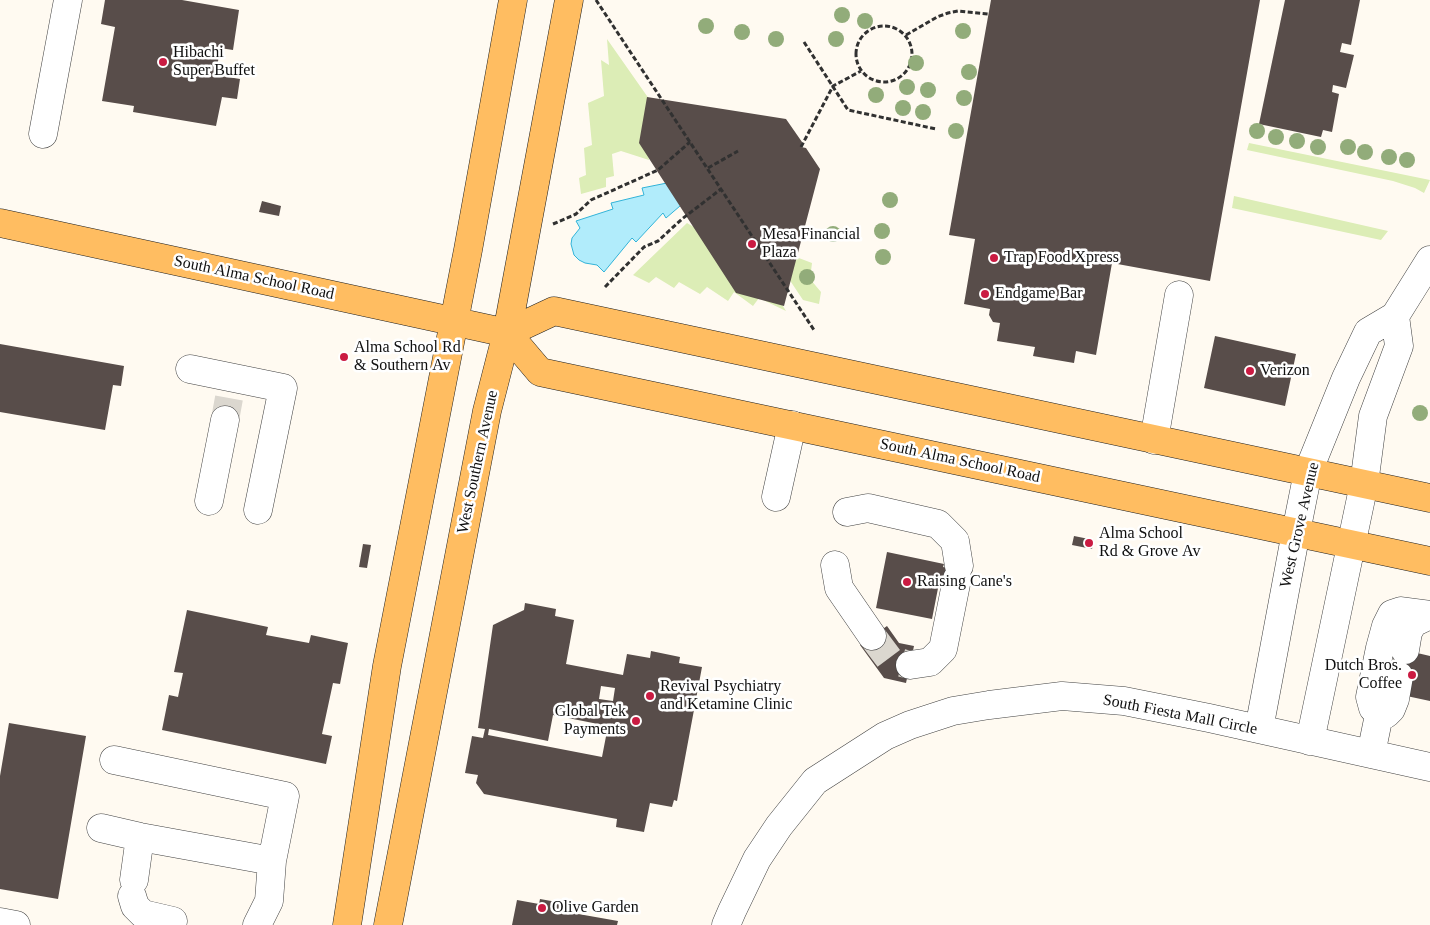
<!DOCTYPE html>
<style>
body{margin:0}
canvas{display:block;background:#fffaf1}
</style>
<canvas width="1430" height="925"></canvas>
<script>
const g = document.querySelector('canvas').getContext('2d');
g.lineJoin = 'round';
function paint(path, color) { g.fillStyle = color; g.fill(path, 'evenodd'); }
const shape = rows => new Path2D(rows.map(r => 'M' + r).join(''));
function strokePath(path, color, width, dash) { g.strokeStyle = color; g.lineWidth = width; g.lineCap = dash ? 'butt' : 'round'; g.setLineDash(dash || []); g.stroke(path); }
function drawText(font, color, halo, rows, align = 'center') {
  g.font = font + ' Georgia,serif'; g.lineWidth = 5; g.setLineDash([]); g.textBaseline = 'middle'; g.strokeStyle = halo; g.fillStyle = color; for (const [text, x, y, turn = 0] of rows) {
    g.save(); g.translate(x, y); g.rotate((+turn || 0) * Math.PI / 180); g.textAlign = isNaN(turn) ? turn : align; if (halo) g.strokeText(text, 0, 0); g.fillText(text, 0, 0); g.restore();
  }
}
paint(shape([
 [607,39,654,106,645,135,649,160,621,151,612,154,614,176,606,178,606,187,581,194,579,178,586,175,584,148,592,145,588,103,604,96,601,60,609,65],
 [1249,143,1430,180,1424,193,1415,188,1393,181,1247,150],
 [1234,196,1388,231,1381,240,1232,208],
 [687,223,709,236,747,248,786,311,759,298,753,306,734,292,728,301,707,287,700,294,679,282,674,288,656,277,649,283,633,275],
 [767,246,812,263,810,279,821,292,819,304,803,300]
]), '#dcedb6');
const water = shape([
 [667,183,687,200,666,218,663,213,636,242,632,238,604,272,597,265,585,263,579,260,574,255,571,244,572,238,580,228,576,221,613,209,611,203,644,195,642,188,667,183]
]);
paint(water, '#b1ecfb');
strokePath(water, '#32b3d8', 1);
paint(shape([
 [105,0,182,0,239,10,233,50,220,48,216,75,240,79,237,99,222,97,216,126,133,112,134,106,102,101,115,27,101,24],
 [991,0,1260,0,1210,281,1112,263,1096,355,1076,351,1074,363,1033,356,1035,347,997,341,1000,323,993,322,989,315,990,309,964,304,975,239,949,235],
 [1285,0,1360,0,1351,45,1342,43,1340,52,1354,55,1346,88,1333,85,1332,92,1339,94,1332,132,1323,130,1321,137,1259,124],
 [647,97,786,119,802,142,801,147,806,148,820,169,784,306,736,293,639,143],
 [262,201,281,206,279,216,259,212],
 [1215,336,1296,354,1285,406,1204,388],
 [0,344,124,366,121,386,113,385,105,430,0,412],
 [1074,536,1094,540,1092,549,1072,545],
 [363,544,371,545,367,568,359,567],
 [887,552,944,564,943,567,964,572,962,583,940,578,932,619,876,608],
 [525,603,556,609,555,616,574,620,566,664,623,675,627,654,650,658,651,651,680,657,679,663,702,667,677,801,674,800,672,807,650,803,644,832,616,827,617,819,484,794,476,783,478,775,465,773,472,736,483,738,485,729,478,728,493,625,524,610],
 [601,686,615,688,613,701,599,699],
 [553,715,608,726,602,757,488,735,489,729,548,741],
 [187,610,268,627,266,635,309,643,311,635,348,643,340,684,333,683,322,734,332,736,326,764,162,730,169,695,178,697,183,673,174,672],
 [887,626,899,643,914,646,906,683,884,678,860,645],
 [1396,648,1430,656,1430,701,1402,695,1390,674],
 [9,723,86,736,58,899,0,889,0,776],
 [540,899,568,904,567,912,618,921,617,925,512,925,517,900,539,904]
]), '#584d4a');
strokePath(shape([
 [225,420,229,398],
 [872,636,890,660,910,665]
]), '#dbd7cf', 28, [28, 14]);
const minor = shape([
 [43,134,68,0],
 [190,369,283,388,258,510],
 [1154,440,1179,295],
 [776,497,792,425],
 [209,501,225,420],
 [847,512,868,508,938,524,955,541,959,566],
 [835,565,839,588,872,636],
 [1405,650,1408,632,1412,625,1415,622,1430,615],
 [910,665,930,662,943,649,957,579],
 [1379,715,1386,714,1391,709,1395,699,1399,676],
 [1259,729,1296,532,1308,472,1346,378,1368,332,1395,316,1430,260],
 [1310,741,1364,484,1373,416,1399,346,1395,316],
 [1371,754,1379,715,1373,708,1370,697,1380,648,1386,626,1392,614,1401,611,1430,615],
 [101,828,140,837,272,861,285,796,114,760],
 [134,880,140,837],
 [132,896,135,906,143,914,173,921],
 [0,922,16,925],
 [257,925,269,901,272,861],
 [726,925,732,911,757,859,779,826,815,781,885,736,910,725,953,711,989,705,1062,696,1124,701,1209,718,1430,767]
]);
const major = shape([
 [0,223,507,333,554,311,1430,498],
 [507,333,540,372,1430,561],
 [347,925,387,666,468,250,513,0],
 [388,925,487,411,507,333,569,0]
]);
strokePath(minor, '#424242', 29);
strokePath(major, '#202020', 29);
strokePath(shape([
 [596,0,814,330],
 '856 54a28 28 0 1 1 56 0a28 28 0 1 1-56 0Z',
 [906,35,937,17,948,13,958,11,988,14],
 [804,42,848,110,936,129],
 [801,147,833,86,861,71],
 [708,168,738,151],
 [553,224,576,214,591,200,658,170,690,142],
 [605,287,644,247,658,241,682,219,721,189]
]), '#313131', 3, [5, 2.5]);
strokePath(minor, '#fff', 28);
strokePath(major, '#ffbd61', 28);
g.fillStyle = '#92ac7a';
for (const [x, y] of [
 [842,15],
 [865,21],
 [706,26],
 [963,31],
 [742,32],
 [776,39],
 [836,39],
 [916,63],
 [969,72],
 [907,87],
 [928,90],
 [876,95],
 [964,98],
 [903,108],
 [923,112],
 [956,131],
 [1257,131],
 [1276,137],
 [1297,141],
 [1318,147],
 [1348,147],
 [1365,152],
 [1389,157],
 [1407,160],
 [890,200],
 [882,231],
 [833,234],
 [883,257],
 [807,277],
 [1420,413]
]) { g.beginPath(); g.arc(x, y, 8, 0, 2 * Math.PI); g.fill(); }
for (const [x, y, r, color] of [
 [163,62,5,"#ca1b42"],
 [752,244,5,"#ca1b42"],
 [994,258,5,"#ca1b42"],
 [985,294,5,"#ca1b42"],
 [344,357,5,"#ca1b42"],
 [1250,371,5,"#ca1b42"],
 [1089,543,5,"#ca1b42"],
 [907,582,5,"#ca1b42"],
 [1412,675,5,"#ca1b42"],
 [650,696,5,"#ca1b42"],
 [636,721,5,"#ca1b42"],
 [542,908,5,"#ca1b42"]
]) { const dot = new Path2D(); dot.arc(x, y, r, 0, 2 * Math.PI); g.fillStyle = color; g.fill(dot); strokePath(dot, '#fff', 2); }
drawText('16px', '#0f0f0f', '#fff', [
 ["Hibachi",173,53],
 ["Super Buffet",173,71],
 ["Mesa Financial",762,235],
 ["Plaza",762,253],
 ["Trap Food Xpress",1004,258],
 ["Endgame Bar",995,294],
 ["Alma School Rd",354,348],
 ["& Southern Av",354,366],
 ["Verizon",1260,371],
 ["Alma School",1099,534],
 ["Rd & Grove Av",1099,552],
 ["Raising Cane's",917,582],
 ["Dutch Bros.",1402,666,"right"],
 ["Coffee",1402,684,"right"],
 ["Revival Psychiatry",660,687],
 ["and Ketamine Clinic",660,705],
 ["Global Tek",626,712,"right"],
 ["Payments",626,730,"right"],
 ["Olive Garden",552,908]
], 'left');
drawText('16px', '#0f0f0f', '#fff', [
 ["South Alma School Road",254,278,12],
 ["South Alma School Road",960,461,12],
 ["West Southern Avenue",478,462,-78],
 ["West Grove Avenue",1300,525,-77],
 ["South Fiesta Mall Circle",1180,715,11]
]);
</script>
